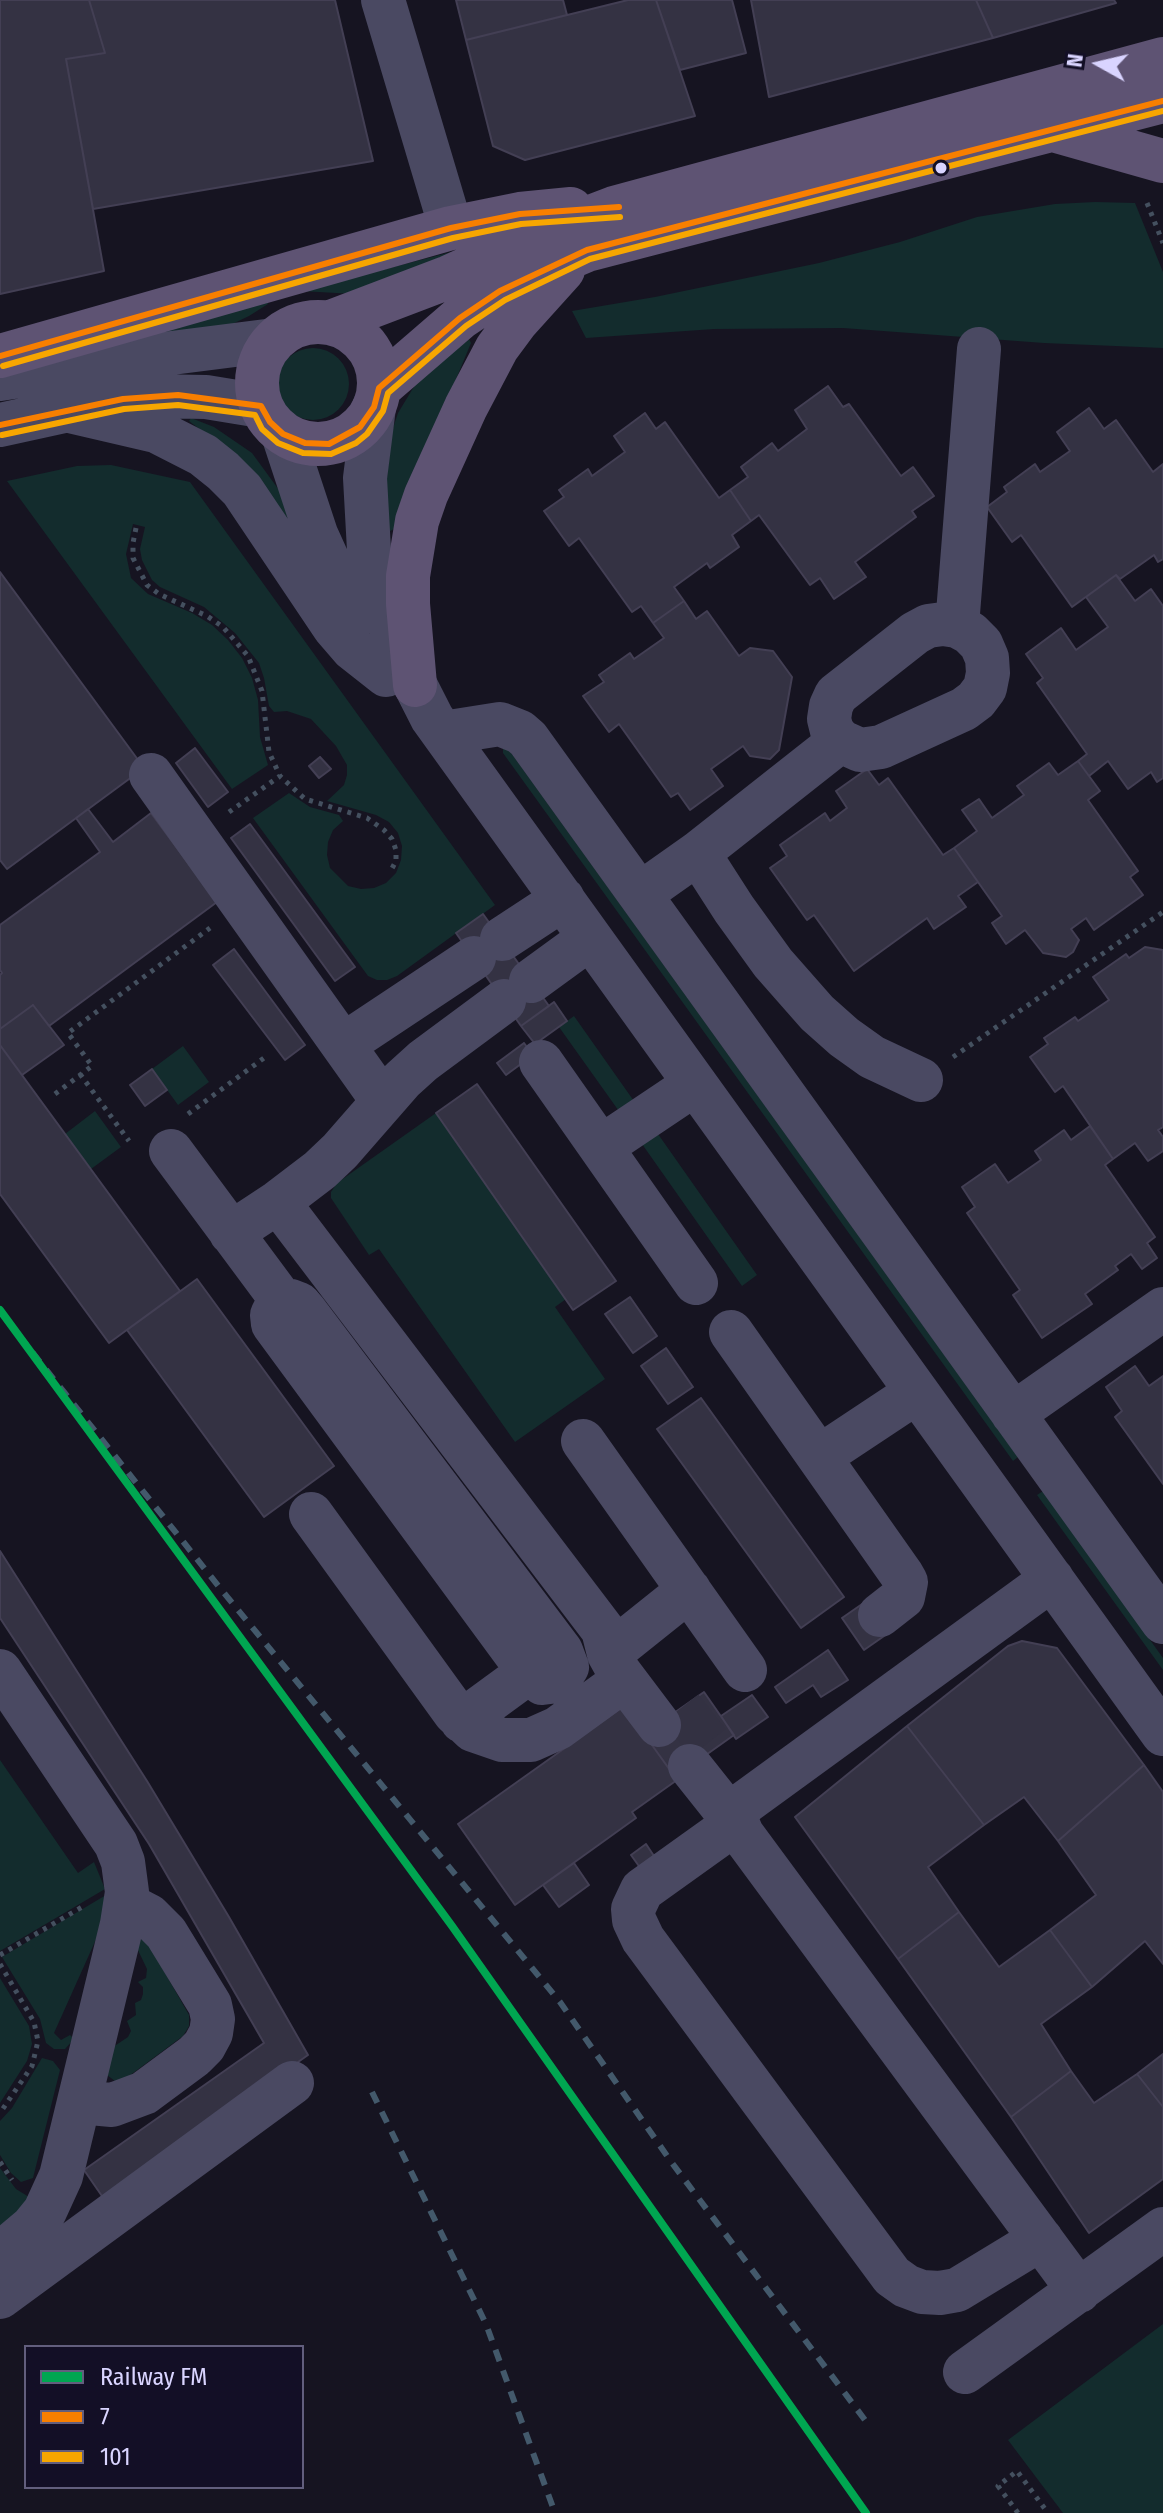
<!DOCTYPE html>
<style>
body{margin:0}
#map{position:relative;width:1163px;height:2513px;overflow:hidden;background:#161421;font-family:"Fira Sans Condensed",sans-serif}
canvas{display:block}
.legend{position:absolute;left:24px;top:2345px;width:280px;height:144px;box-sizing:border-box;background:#130f26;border:2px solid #625e7d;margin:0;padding:10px 14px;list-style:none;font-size:24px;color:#d9d4ff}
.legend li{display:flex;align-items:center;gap:16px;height:40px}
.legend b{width:40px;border:2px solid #625e7d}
.north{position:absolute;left:1059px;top:24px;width:80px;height:80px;-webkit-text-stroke:6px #130f26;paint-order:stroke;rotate:278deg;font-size:22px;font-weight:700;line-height:32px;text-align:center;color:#d9d4ff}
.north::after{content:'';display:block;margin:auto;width:28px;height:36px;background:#d9d4ff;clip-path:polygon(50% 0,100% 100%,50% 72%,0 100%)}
</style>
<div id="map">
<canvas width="1163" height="2513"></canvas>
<ul class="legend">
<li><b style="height:10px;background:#00a651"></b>Railway FM</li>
<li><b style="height:10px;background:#f87f00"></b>7</li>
<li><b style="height:10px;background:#f7a600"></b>101</li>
</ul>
<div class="north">N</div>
</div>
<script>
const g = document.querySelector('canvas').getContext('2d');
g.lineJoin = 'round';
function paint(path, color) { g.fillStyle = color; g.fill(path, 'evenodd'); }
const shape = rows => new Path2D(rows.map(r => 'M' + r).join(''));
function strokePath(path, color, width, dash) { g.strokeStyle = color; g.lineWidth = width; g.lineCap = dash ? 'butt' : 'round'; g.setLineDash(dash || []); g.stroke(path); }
paint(shape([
 [1095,202,1135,203,1163,272,1163,348,1044,343,843,328,714,329,586,338,572,311,655,297,819,263,900,242,977,217,1055,204],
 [459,250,354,294,301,291],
 [267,300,268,304,249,316,228,326,94,350],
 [469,339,471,343,394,529,388,532,382,523,392,431,398,413,418,380],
 '277 384a36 36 0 1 1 72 0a36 36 0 1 1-72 0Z',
 [191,418,214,427,252,453,279,490,295,533,215,441,189,421],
 [111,465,190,482,495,905,397,976,387,980,377,980,368,976,253,818,289,793,310,807,339,815,343,821,333,830,328,842,327,855,330,868,348,886,361,889,374,888,386,883,396,873,401,860,402,846,398,833,389,822,376,815,327,801,344,785,347,775,347,765,336,746,311,719,287,711,274,712,269,706,264,678,259,663,235,633,204,607,160,587,152,580,142,560,140,549,145,527,133,524,126,554,131,578,148,594,192,613,212,625,228,640,242,658,252,678,258,700,260,737,268,765,232,789,7,481,77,466],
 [507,747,1018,1457,1013,1461,503,753,503,748],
 [574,1016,636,1104,621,1114,559,1027],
 [183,1046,209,1082,178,1105,152,1069],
 [95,1111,121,1147,91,1169,65,1134],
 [436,1113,566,1299,555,1307,605,1379,515,1442,379,1249,369,1255,331,1198,331,1192,337,1183],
 [658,1134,757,1275,742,1286,642,1144],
 [1043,1491,1163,1658,1163,1670,1037,1495],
 [0,1760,78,1873,94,1862,105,1889,0,1951],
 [106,1895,102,1926,54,2033,61,2040,70,2035,74,2039,65,2049,54,2049,46,2043,40,2019,2,1957],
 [144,1936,189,2015,189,2026,183,2036,125,2079,115,2081,103,2072,113,2047,128,2037,131,2031,127,2021,136,2015,135,2003,141,2000,143,1994,143,1987,138,1982,146,1978,147,1969,135,1944],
 [0,1978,29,2026,32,2044,27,2061,0,2103],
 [42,2058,53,2061,60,2070,33,2178,21,2182,11,2173,0,2155,0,2121,12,2108],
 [0,2168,16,2189,29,2197,26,2210,0,2229],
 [1163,2324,1163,2513,1063,2513,1008,2440]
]), '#132c2d');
const building = shape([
 [0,0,89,0,105,53,66,59,104,271,0,294,0,0],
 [89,0,335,0,373,161,93,209,66,59,105,53,89,0],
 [456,0,563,0,567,15,466,40,456,0],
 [628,0,656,0,695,116,525,160,493,146,466,40,628,0],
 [656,0,732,0,746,53,680,70,656,0],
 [751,0,976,0,993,38,769,97,751,0],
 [976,0,1114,0,1116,3,993,38,976,0],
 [828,386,843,407,849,404,901,476,913,467,934,496,912,511,916,517,855,562,866,577,834,599,820,578,810,585,759,515,751,521,730,490,748,477,741,467,772,443,778,451,807,429,795,410,828,386],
 [1089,408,1104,429,1116,420,1153,472,1163,464,1163,559,1158,562,1154,555,1120,579,1116,575,1072,607,1021,535,1012,542,987,507,1007,492,1004,487,1035,464,1040,472,1070,451,1057,432,1089,408],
 [645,413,656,429,665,422,719,498,730,490,751,521,732,535,739,547,710,568,707,563,674,587,684,601,653,623,641,606,632,612,579,538,569,546,544,511,564,497,559,490,588,469,592,476,625,452,614,436,645,413],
 [0,572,144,768,7,869,0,860,0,572],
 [1116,575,1135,601,1151,589,1163,606,1163,778,1157,782,1151,772,1128,789,1108,761,1089,776,1078,761,1087,754,1037,683,1043,678,1026,654,1061,628,1076,650,1108,627,1086,597,1116,575],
 [684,601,696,619,707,611,739,656,750,648,773,651,792,677,779,750,770,759,750,756,743,746,711,769,723,786,690,810,678,793,671,797,619,724,609,732,583,696,604,682,599,675,630,653,634,659,664,638,653,623,684,601],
 [195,748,228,792,208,807,176,763,195,748],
 [320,757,331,769,319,778,309,766,320,757],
 [1078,761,1100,791,1088,800,1138,871,1130,877,1143,895,1094,930,1086,918,1071,929,1079,940,1073,952,1066,957,1043,953,1025,930,1006,944,992,923,1002,916,954,848,977,831,962,810,979,799,992,818,1024,795,1017,786,1049,763,1058,775,1078,761],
 [867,769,879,785,888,778,943,855,954,848,978,882,958,896,966,907,934,929,927,918,854,971,814,915,807,920,770,868,787,856,780,845,825,813,830,821,847,808,836,791,867,769],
 [88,809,113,842,151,813,217,902,49,1026,33,1005,0,1029,0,975,2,973,0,970,0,925,100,852,76,818,88,809],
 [250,824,355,967,335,981,231,838,250,824],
 [483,914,549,1006,521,1026,456,933,483,914],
 [1145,947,1163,950,1163,1127,1158,1130,1163,1137,1163,1151,1148,1161,1135,1143,1113,1159,1063,1086,1055,1092,1030,1057,1048,1044,1044,1038,1075,1017,1078,1021,1109,1000,1093,977,1126,954,1129,958,1145,947],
 [234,949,305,1045,285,1060,213,965,234,949],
 [554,1002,567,1021,535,1044,521,1026,554,1002],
 [33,1005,64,1045,22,1075,0,1045,0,1029,33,1005],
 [524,1043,533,1055,506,1075,497,1063,524,1043],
 [0,1045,180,1291,109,1343,0,1194,0,1045],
 [152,1069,167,1090,145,1106,130,1085,152,1069],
 [477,1084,616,1281,573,1310,436,1113,477,1084],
 [1090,1126,1113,1159,1105,1165,1155,1237,1147,1243,1157,1258,1142,1269,1131,1254,1115,1266,1118,1270,1085,1294,1092,1304,1042,1338,1013,1295,1020,1290,967,1213,975,1207,962,1187,995,1164,1008,1183,1041,1160,1035,1151,1064,1130,1071,1140,1090,1126],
 [197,1279,334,1466,264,1517,127,1330,197,1279],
 [630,1297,657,1336,633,1353,605,1314,630,1297],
 [666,1348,693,1387,668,1404,641,1366,666,1348],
 [1135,1366,1149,1386,1163,1376,1163,1484,1115,1417,1122,1411,1106,1387,1135,1366],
 [701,1398,844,1597,801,1628,657,1429,701,1398],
 [0,1551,147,1781,229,1917,308,2055,104,2199,84,2170,264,2043,149,1844,0,1618,0,1551],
 [865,1602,887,1634,864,1650,842,1618,865,1602],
 [1022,1641,1057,1648,1144,1765,1058,1841,1024,1797,984,1825,907,1726,1008,1646,1022,1641],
 [828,1650,848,1680,821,1697,813,1685,786,1703,775,1687,828,1650],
 [704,1692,734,1735,675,1777,644,1734,704,1692],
 [752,1695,768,1717,736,1739,721,1716,752,1695],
 [624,1706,677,1780,632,1812,636,1818,515,1905,458,1824,624,1706],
 [907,1726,984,1825,928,1867,959,1912,898,1959,795,1817,907,1726],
 [1144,1765,1163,1792,1163,1964,1145,1941,1092,1987,1050,1930,1096,1895,1058,1841,1144,1765],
 [646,1844,656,1859,641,1869,631,1855,646,1844],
 [574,1863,589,1885,559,1907,543,1885,574,1863],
 [959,1912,999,1967,1050,1930,1092,1987,1041,2024,1071,2071,1011,2117,898,1959,959,1912],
 [1163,2054,1163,2107,1137,2074,1163,2054],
 [1071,2071,1094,2103,1137,2074,1163,2107,1163,2179,1089,2233,1011,2117,1071,2071]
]);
paint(building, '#343243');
strokePath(building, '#433f54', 2);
strokePath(shape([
 [681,1708,714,1750]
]), '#333142', 44, [44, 22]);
strokePath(shape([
 [1147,203,1163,243],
 [136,528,133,543,133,558,147,585,159,594,207,616,223,627,248,656,262,691,269,752,280,776,305,799,367,818,384,830,392,839,396,850,396,861,390,872],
 [229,812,280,776],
 [953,1057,1163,912],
 [80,1074,129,1141],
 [55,1094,92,1066,68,1033,210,928],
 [188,1114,268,1055],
 [0,1955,82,1907],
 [0,1964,34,2022,38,2041,32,2066,0,2113],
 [0,2162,12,2180],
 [1018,2513,998,2486,1017,2471,1048,2513]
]), '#44505f', 5, [4, 6]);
strokePath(shape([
 [383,0,451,228],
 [0,379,148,356,274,340],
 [374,407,365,478,369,550,376,585,399,653,432,718,1163,1734],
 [70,411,156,431,203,455,223,471,242,490,334,627,353,649,386,675],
 [0,425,96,404,151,396,206,397,261,406],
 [283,434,316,534,354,618],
 [943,624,957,626,970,633,981,644,987,658,988,673,985,688,976,700,964,709,881,747,860,750,840,741,832,731,829,719,831,706,836,695,915,633,928,626,943,624],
 [957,626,979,349],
 [443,733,500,724,520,732,528,739,1163,1622],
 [151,775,382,1100],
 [698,853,734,909,773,963,817,1013,844,1037,872,1057,921,1080],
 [640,894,698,853,840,741],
 [502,939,563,899],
 [531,981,590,938],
 [343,1045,474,958],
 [541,1062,696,1283],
 [601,1147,695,1084],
 [171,1151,283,1302],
 [278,1202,603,1630,609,1654,619,1672,659,1725],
 [231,1233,278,1202,320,1170,340,1151,402,1080,423,1061,504,1001],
 [291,1301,299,1304,305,1311,561,1651,567,1667,558,1681,542,1683,529,1672,273,1324,272,1315,276,1307,283,1302,291,1301],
 [731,1332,902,1575,906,1582,903,1597,880,1615],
 [1013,1414,1163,1309],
 [583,1441,745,1670],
 [819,1457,917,1392],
 [311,1514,455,1713,473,1730,502,1740,531,1740,558,1728,624,1680],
 [1052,1579,743,1804,739,1810,737,1822,742,1834,1079,2291],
 [609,1654,689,1590],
 [0,1671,116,1844,123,1862,127,1892,122,1924,61,2176,45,2211,32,2227,0,2254],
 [462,1721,529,1672],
 [690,1766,721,1805,737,1816],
 [737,1822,642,1890,633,1909,634,1920,643,1939,892,2276,906,2286,922,2292,940,2293,957,2290,1041,2239],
 [79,2102,112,2105,144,2093,194,2056,204,2046,211,2033,213,2019,210,2005,166,1933,149,1916,126,1904],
 [0,2297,292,2083],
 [965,2372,1163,2229]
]), '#4a4962', 44);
strokePath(shape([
 [1057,131,1163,161],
 '257 383a61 61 0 1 1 122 0a61 61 0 1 1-122 0Z',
 [328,323,449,277,530,240,614,208,1163,59],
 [0,356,451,228,520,214,571,209],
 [379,388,460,318,500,291,542,269,587,250,1163,101],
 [415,685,408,604,408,576,417,521,426,495,466,407,497,348,517,321,563,270]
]), '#5e5373', 44);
strokePath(shape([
 [5,1318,220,1588,560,2002,672,2163,868,2424],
 [372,2092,486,2324,555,2513]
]), '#43596b', 6, [12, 10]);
strokePath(shape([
 [0,356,451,228,520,214,619,207],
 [0,425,123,399,178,395,261,406,270,422,283,434,305,443,329,444,360,427,374,407,379,388,460,318,500,291,587,250,1163,101]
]), '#f87f00', 6);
strokePath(shape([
 [3,366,453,238,521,224,620,217],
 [2,435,124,409,178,405,255,415,262,429,278,443,303,453,331,454,356,443,367,434,383,411,388,393,466,326,505,300,590,259,1163,111]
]), '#f7a600', 6);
strokePath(shape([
 [0,1310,452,1926,866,2513]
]), '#00a651', 8);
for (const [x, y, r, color] of [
 [941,168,7,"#d9d4ff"]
]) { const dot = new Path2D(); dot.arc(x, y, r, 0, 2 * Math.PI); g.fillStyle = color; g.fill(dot); strokePath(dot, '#130f26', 3); }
</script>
